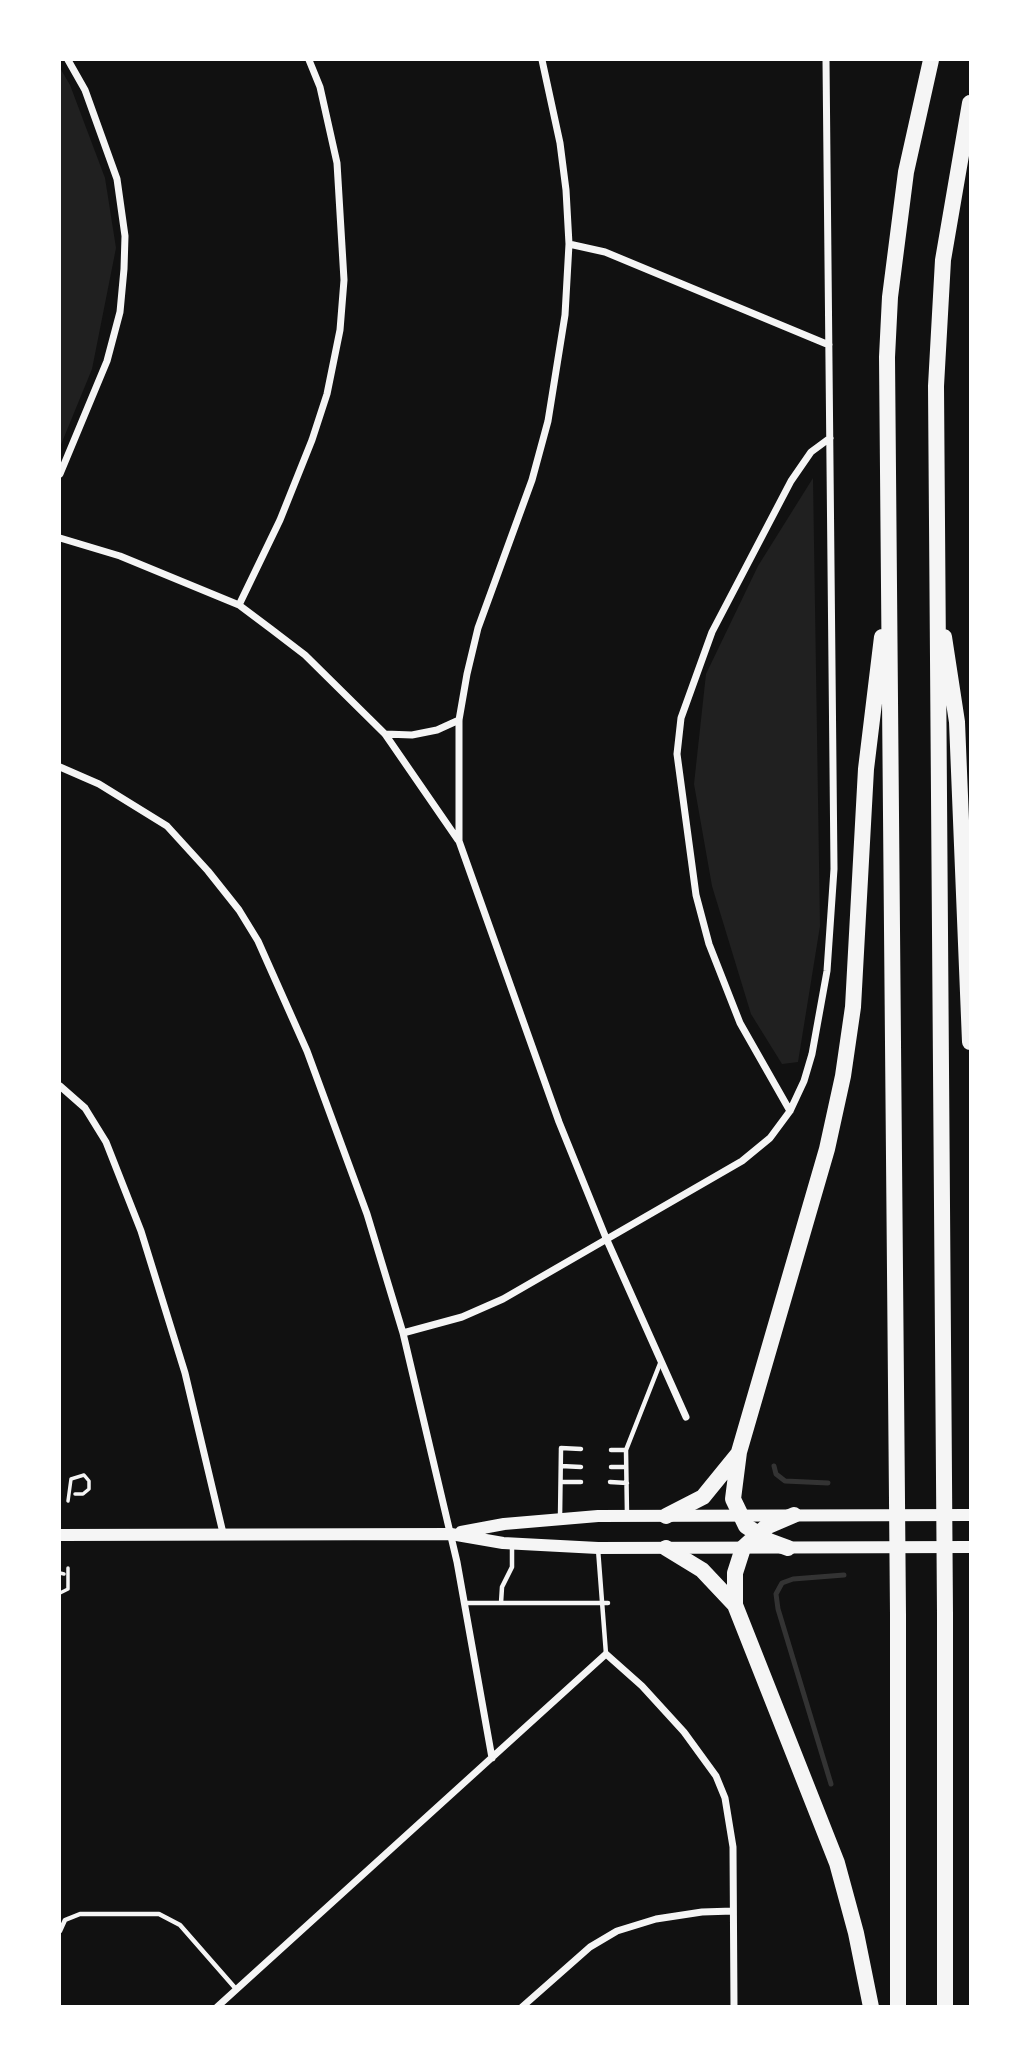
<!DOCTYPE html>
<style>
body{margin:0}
#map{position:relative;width:1030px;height:2066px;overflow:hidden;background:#111;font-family:Montserrat,sans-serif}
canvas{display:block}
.frame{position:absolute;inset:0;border:61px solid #fff;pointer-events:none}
</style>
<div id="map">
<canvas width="1030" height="2066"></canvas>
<div class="frame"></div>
</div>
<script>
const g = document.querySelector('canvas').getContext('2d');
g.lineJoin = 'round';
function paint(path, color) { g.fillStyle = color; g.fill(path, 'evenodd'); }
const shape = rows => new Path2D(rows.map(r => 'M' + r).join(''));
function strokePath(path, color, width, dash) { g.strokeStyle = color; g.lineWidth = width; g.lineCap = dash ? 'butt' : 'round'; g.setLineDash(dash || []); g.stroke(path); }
paint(shape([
 [60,68,70,85,105,178,116,248,92,369,60,447],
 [813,478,820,926,798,1062,782,1064,751,1014,712,886,694,784,706,674,758,566]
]), '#202020');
strokePath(shape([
 [774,1466,776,1474,785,1481,828,1483],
 [831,1784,778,1609,776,1594,782,1583,793,1579,844,1575]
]), '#333', 5);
strokePath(shape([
 [68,1501,71,1479,84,1475,89,1481,89,1489,83,1494,75,1494],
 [60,1573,64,1574],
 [60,1593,68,1589,68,1568]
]), '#f5f5f5', 3.5);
strokePath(shape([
 [611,1450,626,1450,627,1515],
 [626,1450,661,1361],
 [561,1466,581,1467],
 [611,1467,626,1467],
 [561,1482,581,1482],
 [610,1482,627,1483],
 [560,1518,561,1448,581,1449],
 [598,1549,606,1654],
 [465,1603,608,1603],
 [501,1603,502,1587,512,1567,512,1545],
 [60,1931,65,1920,80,1914,159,1914,180,1925,236,1989]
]), '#f5f5f5', 4.5);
strokePath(shape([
 [542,60,560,143,566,190,569,244,565,315,548,421,532,480,478,628,467,674,459,720,459,841,559,1122,606,1238,686,1417],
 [569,244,605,252,829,345],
 [60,474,107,361,120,312,124,269,125,236,117,179,85,90,68,60],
 [60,538,120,556,239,605,271,629,305,655,385,734,458,840],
 [239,605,280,520,312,440,327,394,340,330,344,280,337,163,320,87,309,60],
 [385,734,412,735,437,730,459,720],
 [60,767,99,784,167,826,208,871,239,910,258,941,307,1051,367,1214,403,1333,457,1562,492,1758],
 [60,1086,85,1108,106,1142,141,1231,185,1373,223,1533],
 [790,1111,740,1023,709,944,696,895,677,754,681,718,712,632,791,481,811,452,830,438],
 [403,1333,462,1317,503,1299,742,1161,770,1138,790,1111,804,1081,812,1054,827,971,834,869,826,60],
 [217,2007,606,1654,642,1686,684,1732,716,1776,725,1798,733,1847,734,2007],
 [522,2007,590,1947,617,1931,656,1919,702,1912,733,1911]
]), '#f5f5f5', 7);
strokePath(shape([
 [461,1532,504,1524,598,1516,970,1515],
 [60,1535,451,1534,503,1543,598,1548,970,1547]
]), '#f5f5f5', 12);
strokePath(shape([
 [944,637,957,722,970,1042],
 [794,1515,766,1527,743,1548,735,1573,735,1605,837,1863,856,1933,871,2007],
 [666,1516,703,1497,738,1454],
 [666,1548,702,1570,735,1605],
 [788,1548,769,1541,746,1526,733,1499,739,1452,827,1149,843,1076,853,1007,866,769,882,637],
 [898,2007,898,1614,887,357,890,297,906,172,931,60],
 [945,2007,945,1613,936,386,943,260,970,103]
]), '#f5f5f5', 16);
</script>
